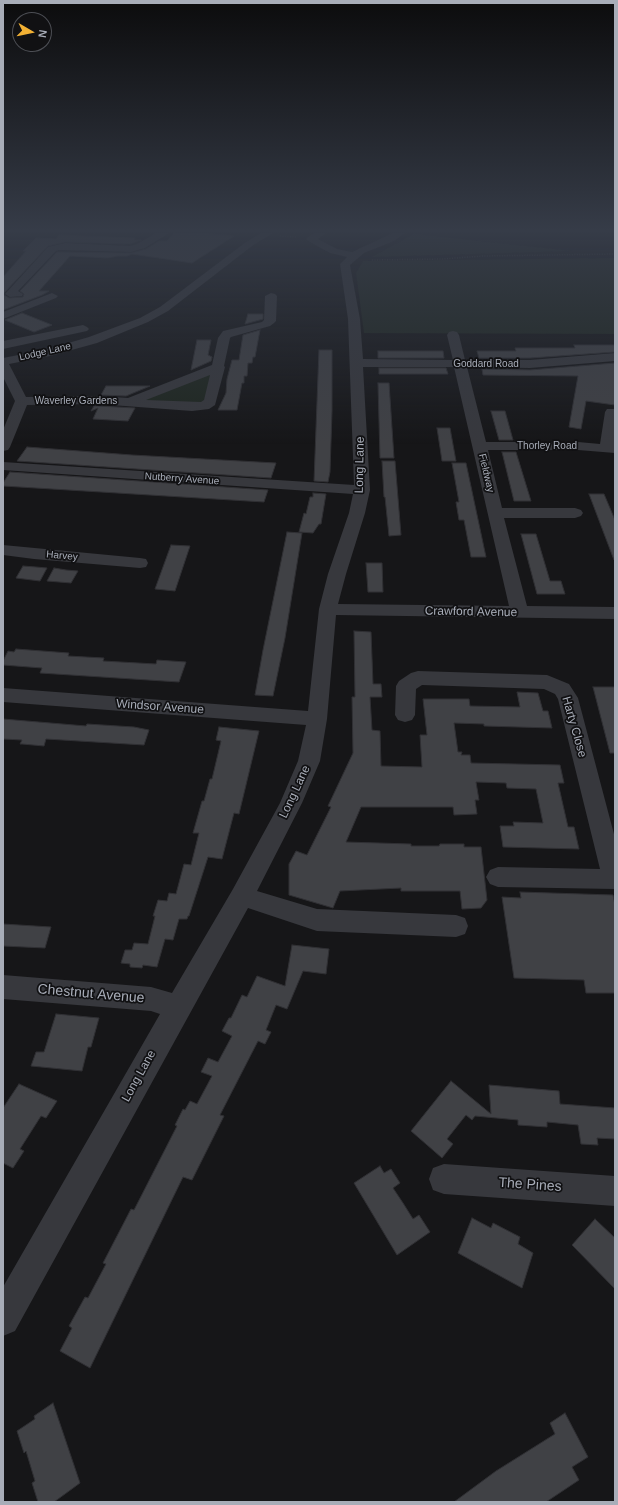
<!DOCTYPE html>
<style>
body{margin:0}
#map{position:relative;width:618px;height:1505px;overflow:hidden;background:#161618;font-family:Helvetica,sans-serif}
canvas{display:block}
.frame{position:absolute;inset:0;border:4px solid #a8adb8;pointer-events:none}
.north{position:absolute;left:12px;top:12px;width:40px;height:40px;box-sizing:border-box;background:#111113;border:1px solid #4d4f55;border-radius:50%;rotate:99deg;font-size:11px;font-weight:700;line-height:16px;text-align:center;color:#a8adb8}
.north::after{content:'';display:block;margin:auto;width:14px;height:18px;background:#f2b134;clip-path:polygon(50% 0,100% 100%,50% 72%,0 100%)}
</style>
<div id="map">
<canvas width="618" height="1505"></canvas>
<div class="frame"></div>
<div class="north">N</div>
</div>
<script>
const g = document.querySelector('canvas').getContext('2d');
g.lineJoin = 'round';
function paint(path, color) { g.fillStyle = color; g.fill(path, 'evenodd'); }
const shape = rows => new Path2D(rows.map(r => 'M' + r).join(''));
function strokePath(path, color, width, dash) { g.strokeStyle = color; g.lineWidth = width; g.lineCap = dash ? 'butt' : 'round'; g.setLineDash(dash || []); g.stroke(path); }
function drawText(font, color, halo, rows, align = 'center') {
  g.font = font + ' Helvetica,sans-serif'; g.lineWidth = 3.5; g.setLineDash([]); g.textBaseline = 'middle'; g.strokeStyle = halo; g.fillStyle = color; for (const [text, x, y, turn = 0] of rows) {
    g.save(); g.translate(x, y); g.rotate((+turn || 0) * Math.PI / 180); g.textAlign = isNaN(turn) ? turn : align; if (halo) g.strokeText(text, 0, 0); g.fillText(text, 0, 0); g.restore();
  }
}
paint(shape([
 [414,234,572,251,372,257],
 [615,258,615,334,364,333,356,273,363,261],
 [207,374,214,376,205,403,141,401]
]), '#1e261f');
const building = shape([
 [174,233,201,233,234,236,192,263,132,254,127,256,117,256,108,258,70,256,39,291,49,291,42,295,3,310,3,277,26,251,23,251,36,238,56,239,59,235,135,238,134,240,141,240,130,244,65,242,48,246,4,293,4,295,9,298,23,297,24,294,20,291,57,252,131,253,146,249,159,241,167,241,174,233],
 [22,313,52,325,34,332,5,320,22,313],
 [248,314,263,314,263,319,245,324,248,314],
 [260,330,255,357,253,357,252,363,248,363,247,376,244,376,244,383,242,383,237,410,218,410,226,393,227,379,232,360,239,360,243,335,260,330],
 [197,340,211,340,208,355,212,357,211,361,191,370,197,340],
 [574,345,615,345,615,352,530,358,479,358,477,351,516,351,515,348,575,348,574,345],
 [319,350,332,350,332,411,330,472,328,482,314,481,319,350],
 [378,351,443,351,444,358,378,358,378,351],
 [615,363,615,405,586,401,581,429,569,427,578,376,483,375,482,369,530,370,615,363],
 [379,368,446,368,448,374,379,374,379,368],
 [378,383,389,383,394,458,380,458,378,383],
 [106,386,150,386,126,396,101,395,106,386],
 [94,406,98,406,135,408,128,421,93,419,98,408,91,411,94,406],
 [491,411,505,411,513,440,499,440,491,411],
 [437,428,450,428,456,461,442,461,437,428],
 [27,447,132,455,276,463,271,478,17,461,27,447],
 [502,452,516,452,531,501,514,501,502,452],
 [382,461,395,461,401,535,389,536,385,497,384,497,382,461],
 [452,463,466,463,486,557,471,557,464,520,459,520,456,502,459,502,452,463],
 [10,472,268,490,264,502,3,486,3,483,10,472],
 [313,493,326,494,321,524,319,524,313,533,299,532,304,513,306,514,310,497,313,497,313,493],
 [589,494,604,494,615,520,615,559,614,560,589,494],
 [287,532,302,533,285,638,273,696,255,695,263,650,287,532],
 [521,534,536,534,550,581,561,581,565,594,537,594,521,534],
 [171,545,190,546,175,591,155,589,171,545],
 [366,563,382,563,383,592,368,592,366,563],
 [23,566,36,567,47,568,40,581,16,578,23,566],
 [54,568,66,570,78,571,71,583,47,581,54,568],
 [354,631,371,632,373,684,381,684,382,697,370,697,372,730,380,731,381,766,422,767,420,735,427,735,423,699,469,699,470,706,520,707,517,692,538,693,543,711,548,711,552,728,484,726,484,724,454,723,458,752,462,752,461,755,470,755,471,763,560,765,564,783,558,783,568,827,574,827,579,849,503,847,500,826,514,826,513,822,543,823,536,789,507,788,506,783,476,782,479,800,475,800,477,814,454,815,453,807,361,807,346,842,411,844,411,846,439,846,440,844,464,844,464,847,481,847,487,900,481,908,462,909,460,891,401,891,401,888,340,891,333,908,289,895,289,864,296,851,307,855,331,807,328,806,353,753,352,697,355,697,354,631],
 [16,649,69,653,68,656,104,658,103,661,156,664,157,660,186,662,179,682,40,673,42,668,3,665,3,661,8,651,14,652,16,649],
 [593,687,615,687,615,753,610,753,593,687],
 [3,719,86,726,87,724,134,727,149,730,144,745,46,739,44,746,22,744,20,744,22,740,3,739,3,719],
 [219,727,259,731,239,814,234,813,222,859,208,857,189,916,188,916,187,919,179,919,173,940,165,939,157,967,143,965,142,968,130,967,130,964,121,963,125,950,132,950,134,943,148,944,155,916,153,916,158,900,167,901,169,893,176,894,184,864,191,865,199,833,193,833,202,801,204,801,210,779,212,779,221,741,216,740,219,727],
 [520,892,613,895,615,905,615,993,586,993,584,980,514,978,502,897,521,898,520,892],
 [3,924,51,927,45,948,3,946,3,924],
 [292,945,329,949,326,974,303,971,287,1009,276,1005,266,1030,271,1032,265,1044,258,1041,220,1115,224,1116,192,1180,183,1177,90,1368,60,1351,72,1328,69,1326,85,1297,88,1298,106,1264,103,1263,131,1209,134,1210,177,1126,175,1125,183,1109,185,1110,190,1101,197,1104,212,1076,201,1072,208,1058,218,1062,232,1036,222,1031,229,1018,231,1018,242,995,247,997,257,976,285,986,292,945],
 [56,1014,99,1018,91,1047,88,1047,82,1071,31,1066,36,1052,44,1052,56,1014],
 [451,1081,491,1114,489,1085,559,1091,560,1104,615,1108,615,1139,597,1138,598,1145,581,1144,578,1125,547,1122,547,1127,518,1125,518,1120,475,1116,472,1120,466,1115,447,1139,453,1144,442,1158,411,1131,451,1081],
 [19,1084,57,1101,46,1118,41,1116,20,1149,24,1151,13,1168,3,1163,3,1108,19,1084],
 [380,1166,384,1173,391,1169,400,1183,393,1188,403,1203,413,1219,419,1215,430,1232,397,1255,354,1183,380,1166],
 [472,1218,491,1228,493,1223,520,1237,518,1244,533,1253,522,1288,458,1253,472,1218],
 [595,1219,615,1238,615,1289,572,1245,595,1219],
 [53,1403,80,1483,54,1502,38,1502,32,1483,35,1481,26,1451,24,1453,17,1431,35,1419,34,1416,53,1403],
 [565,1413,588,1457,572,1467,579,1480,546,1502,454,1502,496,1471,555,1434,550,1423,565,1413]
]);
paint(building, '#404145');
strokePath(building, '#303034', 1);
strokePath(shape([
 [280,236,297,237],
 [372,260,442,259,483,256,615,254]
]), '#3d3f44', 1.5, [1, 1.5]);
paint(shape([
 [156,233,169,233,145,248,131,252,59,250,56,251,18,291,23,294,22,296,10,297,5,294,48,247,65,243,130,246,137,244,156,233],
 [261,233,273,233,252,246,168,311,148,322,97,343,50,356,9,364,26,397,98,396,128,398,212,365,218,338,223,331,262,322,264,320,265,296,271,293,275,294,277,296,276,321,274,323,270,326,231,337,230,338,224,366,225,367,215,405,209,409,192,411,98,404,27,405,10,447,8,450,3,451,3,430,15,401,3,377,3,358,44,350,89,337,140,318,160,307,246,242,261,233],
 [210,375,204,400,201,402,146,400,210,375],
 [314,233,326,233,318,239,337,249,352,252,393,233,405,233,394,241,364,253,350,265,360,319,363,359,453,360,447,335,449,332,453,331,457,332,459,335,465,360,530,360,615,353,615,361,530,368,467,367,486,442,578,442,600,444,605,412,607,409,615,409,615,453,578,450,488,450,502,508,575,508,581,510,583,513,581,516,575,518,504,518,527,606,615,607,615,619,336,615,327,719,320,761,302,803,257,891,317,909,456,915,465,918,468,926,465,934,456,937,317,931,248,908,15,1331,3,1336,3,1287,160,1014,151,1011,3,999,3,975,151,987,172,993,233,889,280,803,298,761,306,725,3,702,3,688,308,711,319,609,328,574,349,513,353,494,3,470,3,462,354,485,348,319,340,264,347,257,330,253,308,241,306,239,308,237,314,233],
 [363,367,454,367,509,606,338,604,346,574,365,513,370,490,363,367],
 [52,293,58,296,56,298,3,319,3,312,52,293],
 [83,325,87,327,89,329,87,331,3,349,3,341,83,325],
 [3,545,140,558,146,559,148,563,146,567,140,568,34,559,3,555,3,545],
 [418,671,547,675,569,684,578,698,615,838,615,889,498,887,490,884,486,877,490,870,498,867,600,869,558,699,555,694,544,689,422,685,416,689,415,715,412,720,405,722,398,720,395,715,396,686,399,681,411,673,418,671],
 [444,1164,615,1176,615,1206,444,1194,433,1190,429,1179,433,1168,444,1164]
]), '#37383d');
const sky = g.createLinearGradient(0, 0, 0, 444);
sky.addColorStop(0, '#0c0c0d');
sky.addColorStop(0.52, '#363c48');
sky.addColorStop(1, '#363c4800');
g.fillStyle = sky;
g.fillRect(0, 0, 618, 444);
drawText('10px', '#a8adb8', '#111113', [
 ["Lodge Lane",45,352,-13],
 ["Goddard Road",486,364],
 ["Waverley Gardens",76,401],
 ["Thorley Road",547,446],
 ["Fieldway",486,473,77],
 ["Nutberry Avenue",182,479,4],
 ["Harvey",62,556,5]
]);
drawText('12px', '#a8adb8', '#111113', [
 ["Long Lane",360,465,-89],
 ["Crawford Avenue",471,612,1],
 ["Windsor Avenue",160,707,4],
 ["Harty Close",574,727,74],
 ["Long Lane",295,792,-65],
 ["Long Lane",139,1076,-61]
]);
drawText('14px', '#a8adb8', '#111113', [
 ["Chestnut Avenue",91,994,5],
 ["The Pines",530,1185,4]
]);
</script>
